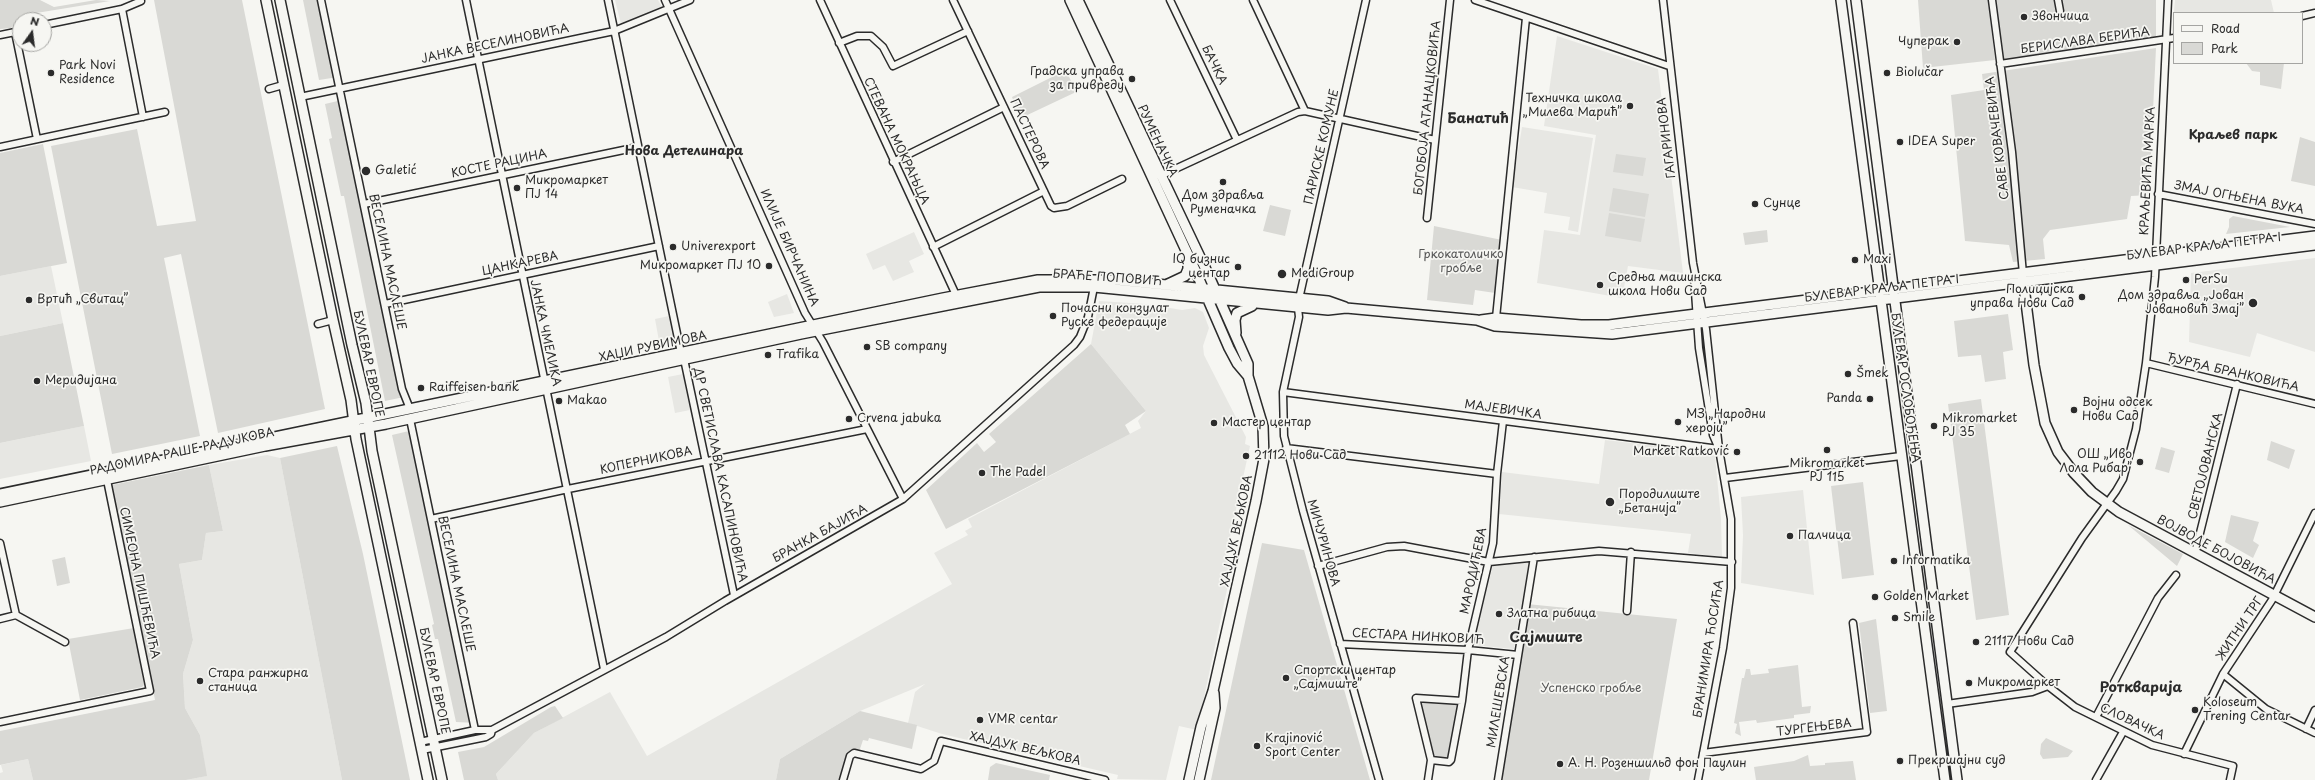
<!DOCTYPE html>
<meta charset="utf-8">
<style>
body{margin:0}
#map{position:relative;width:2315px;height:780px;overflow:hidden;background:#f6f6f2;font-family:"Playpen Sans",sans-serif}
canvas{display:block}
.legend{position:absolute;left:2173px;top:12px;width:130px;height:52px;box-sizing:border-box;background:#f6f6f2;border:1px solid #a5a5a2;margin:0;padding:5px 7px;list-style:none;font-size:12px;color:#2b2b2b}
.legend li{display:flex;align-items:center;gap:8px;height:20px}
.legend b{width:20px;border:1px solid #a5a5a2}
.north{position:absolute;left:12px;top:12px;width:40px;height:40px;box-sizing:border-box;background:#f6f6f2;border:1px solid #a5a5a2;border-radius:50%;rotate:14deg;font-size:11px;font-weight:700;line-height:16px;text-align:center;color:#2b2b2b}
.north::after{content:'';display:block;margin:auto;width:14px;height:18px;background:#2b2b2b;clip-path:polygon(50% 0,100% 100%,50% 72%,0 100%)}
</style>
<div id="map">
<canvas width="2315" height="780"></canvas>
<ul class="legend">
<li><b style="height:5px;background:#f6f6f2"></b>Road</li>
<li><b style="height:11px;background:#d9d9d5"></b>Park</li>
</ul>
<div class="north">N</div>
</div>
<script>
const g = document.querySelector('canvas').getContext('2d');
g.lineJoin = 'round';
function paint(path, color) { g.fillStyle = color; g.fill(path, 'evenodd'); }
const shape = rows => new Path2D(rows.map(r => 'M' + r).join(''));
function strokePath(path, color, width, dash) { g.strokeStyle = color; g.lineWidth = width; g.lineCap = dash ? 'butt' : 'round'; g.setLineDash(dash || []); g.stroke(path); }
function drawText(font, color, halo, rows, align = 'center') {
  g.font = font + ' "Playpen Sans",sans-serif'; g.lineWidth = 3.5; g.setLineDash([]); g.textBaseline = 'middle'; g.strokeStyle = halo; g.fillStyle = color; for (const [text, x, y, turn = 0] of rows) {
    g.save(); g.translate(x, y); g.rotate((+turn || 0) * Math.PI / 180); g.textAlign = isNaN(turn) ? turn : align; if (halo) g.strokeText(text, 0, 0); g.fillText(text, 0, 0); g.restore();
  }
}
paint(shape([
 [615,0,658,0,663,9,621,24],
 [2175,0,2271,0,2274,13,2174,13,2174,32,2172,33],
 [1557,36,1658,69,1683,273,1628,266,1622,298,1537,283,1544,230,1580,235,1596,135,1544,126],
 [1522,127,1593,138,1578,232,1568,230,1570,217,1544,213,1547,193,1512,187],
 [914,232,924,254,909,261,914,272,893,281,885,265,873,270,866,254],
 [2315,258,2315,352,2257,333,2250,357,2189,342,2191,273],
 [51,266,63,323,0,336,0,276],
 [787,294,794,313,774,317,768,302],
 [1099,301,1146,304,1182,310,1195,308,1203,312,1209,328,1203,346,1204,355,1246,437,1245,444,1250,446,1226,555,1234,557,1197,730,1179,726,1166,780,1117,779,1118,775,942,734,908,723,915,692,925,684,860,711,780,759,776,780,498,780,496,774,534,733,610,692,647,756,952,584,934,553,968,535,965,531,972,527,968,519,1141,428,1138,421,1146,411,1091,344],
 [669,316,673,339,659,341,655,319],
 [683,374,690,410,675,413,668,377],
 [84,426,91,461,0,479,0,443],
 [1605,440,1708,452,1715,456,1721,519,1722,557,1688,553,1691,534,1499,514,1502,472,1599,484],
 [267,455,280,458,342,780,186,780,206,776,200,735,185,708,183,674,193,640,179,564,202,560,206,533,223,531,209,465],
 [1803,490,1814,595,1741,583,1743,535,1741,497],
 [1529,561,1514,649,1473,645,1493,565],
 [28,759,33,780,0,780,0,773,3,772,1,765]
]), '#e7e7e3');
paint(shape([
 [0,0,40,0,54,7,96,0,110,1,24,15,11,28,0,29],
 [154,0,242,0,325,409,218,433,181,254,164,258,200,436,112,454,51,146,137,129,157,226,196,221],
 [303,0,317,0,332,69,336,68,338,77,319,80],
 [1918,0,1988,0,1995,60,1923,68],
 [1995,0,2156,0,2156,37,2002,60],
 [2156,48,2149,195,2131,196,2127,219,2050,230,2043,239,2045,259,2013,262,2009,245,1965,241,1951,95,1984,90,1982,74],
 [2246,63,2284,63,2281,89,2260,85,2260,72,2252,71],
 [1066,70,1076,92,1021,118,1012,97],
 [342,100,344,105,340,107,398,389,402,389,404,397,385,401,344,196,341,196,329,139,332,138,325,104],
 [2300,137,2315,142,2315,186,2291,181],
 [43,144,67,263,0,276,0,153],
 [1616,154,1646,158,1643,176,1613,172],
 [1613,188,1649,194,1645,217,1609,211],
 [1270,205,1291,210,1285,236,1263,231],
 [1609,213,1645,219,1641,242,1605,236],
 [2233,216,2290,227,2226,234,2229,227,2229,219],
 [1434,226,1502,240,1495,293,1475,290,1473,305,1427,300],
 [1767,230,1768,242,1745,245,1743,233],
 [2008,314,2013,350,2003,352,2006,379,1985,382,1981,355,1958,357,1954,321],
 [63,323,84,426,0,443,0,336],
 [1091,344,1146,411,1125,425,1130,434,946,529,926,490,977,443,984,452,996,442,989,434],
 [1981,399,2009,615,1976,620,1948,404],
 [409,431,464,700,467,699,477,723,456,722,438,639,435,639,432,625,434,624,392,435],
 [2271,441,2295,450,2289,469,2267,460],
 [337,446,363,554,410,780,342,780,280,458],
 [2161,447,2175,451,2169,473,2155,469],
 [209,465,223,531,206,533,202,560,179,564,193,640,183,674,185,708,200,735,207,776,186,780,33,780,28,759,0,765,0,731,155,700,112,485],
 [1863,482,1874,575,1842,579,1831,486],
 [2231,515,2259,522,2253,541,2259,545,2253,558,2225,542],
 [2128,525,2183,554,2177,566],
 [1262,543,1304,550,1370,780,1211,780],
 [65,557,70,583,57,586,52,560],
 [1527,604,1677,619,1649,780,1502,780,1523,648,1521,647],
 [1876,619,1887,711,1870,713,1859,623],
 [134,628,144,685,142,687,80,700,68,639],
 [1798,665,1802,707,1811,706,1810,713,1794,715,1794,718,1757,723,1756,720,1739,722,1741,736,1735,733,1737,724,1734,723,1742,678,1744,678,1746,669,1750,669,1751,675,1769,673,1768,669],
 [1420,701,1462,701,1452,759,1434,761,1419,703],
 [555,706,563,718,534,733,496,774,498,780,464,780,458,752,484,747,551,707],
 [860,711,917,725,912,749,869,738,868,741,863,740,860,749,850,751,847,754,840,780,776,780,780,759],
 [2046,738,2073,751,2068,757,2043,759,2040,754,2041,744],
 [1808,755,1810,766,1825,765,1825,763,1853,761,1856,780,1756,780,1754,767,1794,761],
 [996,763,1050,775,1049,780,988,780,990,767]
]), '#d9d9d5');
const street = shape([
 [321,0,402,389,410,409],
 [466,0,604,669],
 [608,0,681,353],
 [665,0,805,313,823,342,903,499],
 [820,0,956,295],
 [953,0,1051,206,1054,208,1067,206,1122,179],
 [1170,0,1237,140],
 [1253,0,1305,111],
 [1475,0,1669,66],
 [1663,0,1693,263,1706,329,1719,449,1731,519,1731,588,1723,648,1698,780],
 [1992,0,2012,152,2023,274],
 [2058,0,2060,11],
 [2168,0,2155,277,2146,363,2136,429,2123,479,2116,491,2082,538,2010,652,2048,686,2075,707,2152,745,2233,766,2230,780],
 [122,9,143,117],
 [2302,16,2315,13],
 [44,25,122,9,141,1],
 [15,32,37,139],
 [0,35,20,31],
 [839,43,857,36,871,36,883,47,893,66,968,31],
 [2000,64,2174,38],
 [269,89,283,85],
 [300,97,614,31,690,0],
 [0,147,165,112],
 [893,162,1004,107],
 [1160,176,1298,112,1305,111,1435,140],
 [2158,194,2315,224],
 [364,204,638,147],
 [1427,218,1450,0],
 [933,247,1044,191],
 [1694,278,1699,348,1713,435,1719,449],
 [1299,299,1366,0],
 [385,304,659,246],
 [1298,308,1299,317,1283,392,1284,436,1303,511,1379,780],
 [1496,318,1526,18],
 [318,324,333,320],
 [684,359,734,595],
 [2146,363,2315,404],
 [1283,392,1719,449],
 [410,419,475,730],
 [1286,448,1497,474],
 [1725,478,1901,456],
 [431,519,568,489,867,429],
 [0,543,16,615,0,619],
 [2195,553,2237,384],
 [1318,566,1387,547,1404,546,1489,562,1599,551,1732,562],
 [1627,611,1631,552],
 [16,615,65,642],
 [1340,644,1468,650,1518,655],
 [2223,674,2266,709,2315,733],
 [1462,701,1468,650,1493,543,1497,474,1503,421],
 [1947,704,2032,692,2048,686],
 [2096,717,2158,598,2176,575],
 [0,722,150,691,107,480],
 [2306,729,2315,710],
 [420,742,475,730,492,730],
 [422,750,486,737,491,734,492,730,666,637,725,601,903,499,1074,345,1080,337,1088,317,1094,287],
 [1703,753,1867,732,1853,623],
 [2184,754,2223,674,2272,600,2315,513],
 [843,780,850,756,854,753,921,769,934,761,941,741,1105,780],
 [1428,780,1431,760,1416,698,1462,701,1451,760,1449,762,1431,760],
 [1498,780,1534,557],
 [2096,780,2123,732]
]);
const secondary = shape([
 [266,0,333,320,351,400,356,439,428,780],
 [280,0,352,345,366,403,372,451,442,780],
 [1070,0,1196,272,1229,348,1237,363,1248,376,1263,426,1264,459,1256,501,1213,691,1201,727,1189,780],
 [1078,0,1209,276,1248,364,1248,376],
 [1841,0,1945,780],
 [1856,0,1957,780],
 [2023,279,2034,365,2045,423,2058,452,2074,473,2092,492,2119,512,2315,617],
 [1168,284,1185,276,1188,269,1188,259],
 [1481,320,1496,318,1581,325,1609,325,2315,236],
 [1236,333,1235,320,1237,313,1252,306],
 [0,494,943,298,1038,280,1116,280,1328,301,1345,307],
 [0,502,265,446,386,424,801,334,1039,287,1094,287,1328,310,1346,308,1477,320,1495,326,1612,334,2315,245],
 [1199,780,1215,708,1214,693]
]);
strokePath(street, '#2b2b2b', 9);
strokePath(secondary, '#2b2b2b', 12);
strokePath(street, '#f6f6f2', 6);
strokePath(secondary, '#f6f6f2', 9);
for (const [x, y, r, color] of [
 [2024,17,4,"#2b2b2b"],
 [1957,42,4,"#2b2b2b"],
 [51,73,4,"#2b2b2b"],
 [1887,73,4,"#2b2b2b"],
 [1132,79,4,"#2b2b2b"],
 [1630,106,4,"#2b2b2b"],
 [1900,142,4,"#2b2b2b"],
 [366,171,5,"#2b2b2b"],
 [1223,182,4,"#2b2b2b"],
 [517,188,4,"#2b2b2b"],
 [1755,204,4,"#2b2b2b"],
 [673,247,4,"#2b2b2b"],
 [1855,260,4,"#2b2b2b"],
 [769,266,4,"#2b2b2b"],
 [1238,267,4,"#2b2b2b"],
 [1282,274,5,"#2b2b2b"],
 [2186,280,4,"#2b2b2b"],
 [1600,285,4,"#2b2b2b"],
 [2082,297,4,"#2b2b2b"],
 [29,300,4,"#2b2b2b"],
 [2253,303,5,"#2b2b2b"],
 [1053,316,4,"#2b2b2b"],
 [867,347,4,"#2b2b2b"],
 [768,355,4,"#2b2b2b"],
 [1848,374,4,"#2b2b2b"],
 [37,381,4,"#2b2b2b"],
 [421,388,4,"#2b2b2b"],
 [1870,399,4,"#2b2b2b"],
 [559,401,4,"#2b2b2b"],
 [2074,410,4,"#2b2b2b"],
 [849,419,4,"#2b2b2b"],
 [1678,422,4,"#2b2b2b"],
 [1214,423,4,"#2b2b2b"],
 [1934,426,4,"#2b2b2b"],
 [1827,450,4,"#2b2b2b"],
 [1737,452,4,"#2b2b2b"],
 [1246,456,4,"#2b2b2b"],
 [2140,462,4,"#2b2b2b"],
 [982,473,4,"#2b2b2b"],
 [1610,502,5,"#2b2b2b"],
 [1790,536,4,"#2b2b2b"],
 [1894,561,4,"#2b2b2b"],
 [1875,597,4,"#2b2b2b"],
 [1499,614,4,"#2b2b2b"],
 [1895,618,4,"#2b2b2b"],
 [1976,642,4,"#2b2b2b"],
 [1286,678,4,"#2b2b2b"],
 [200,681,4,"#2b2b2b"],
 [1969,683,4,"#2b2b2b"],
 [2195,710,4,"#2b2b2b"],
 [980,720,4,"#2b2b2b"],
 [1257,746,4,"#2b2b2b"],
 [1900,761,4,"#2b2b2b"],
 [1560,764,4,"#2b2b2b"]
]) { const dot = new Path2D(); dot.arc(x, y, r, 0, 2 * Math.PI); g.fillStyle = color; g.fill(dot); strokePath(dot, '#f6f6f2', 1.5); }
drawText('12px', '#2b2b2b', '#f6f6f2', [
 ["Звончица",2032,17],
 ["Чуперак",1949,42,"right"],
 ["Park Novi",59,66],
 ["Residence",59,80],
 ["Градска управа",1124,72,"right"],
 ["за привреду",1124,86,"right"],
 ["Biolučar",1895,73],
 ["Техничка школа",1622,99,"right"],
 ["„Милева Марић”",1622,113,"right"],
 ["IDEA Super",1908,142],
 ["Galetić",375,171],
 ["Микромаркет",525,181],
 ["ПЈ 14",525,195],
 ["Дом здравља",1223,196,"center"],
 ["Руменачка",1223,210,"center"],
 ["Сунце",1763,204],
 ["Univerexport",681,247],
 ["IQ бизнис",1230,260,"right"],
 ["центар",1230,274,"right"],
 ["Maxi",1863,260],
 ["Микромаркет ПЈ 10",761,266,"right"],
 ["MediGroup",1291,274],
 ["Средња машинска",1608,278],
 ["школа Нови Сад",1608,292],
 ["PerSu",2194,280],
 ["Полицијска",2074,290,"right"],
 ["управа Нови Сад",2074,304,"right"],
 ["Дом здравља „Јован",2244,296,"right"],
 ["Јовановић Змај”",2244,310,"right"],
 ["Вртић „Свитац”",37,300],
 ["Почасни конзулат",1061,309],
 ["Руске федерације",1061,323],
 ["SB company",875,347],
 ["Trafika",776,355],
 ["Šmek",1856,374],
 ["Меридијана",45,381],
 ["Raiffeisen bank",429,388],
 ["Panda",1862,399,"right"],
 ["Makao",567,401],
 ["Војни одсек",2082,403],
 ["Нови Сад",2082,417],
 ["МЗ „Народни",1686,415],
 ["хероји”",1686,429],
 ["Crvena jabuka",857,419],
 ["Mikromarket",1942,419],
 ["PJ 35",1942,433],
 ["Мастер центар",1222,423],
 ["Market Ratković",1729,452,"right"],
 ["ОШ „Иво",2132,455,"right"],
 ["Лола Рибар”",2132,469,"right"],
 ["21112 Нови Сад",1254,456],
 ["Mikromarket",1827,464,"center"],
 ["PJ 115",1827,478,"center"],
 ["The Padel",990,473],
 ["Породилиште",1619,495],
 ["„Бетанија”",1619,509],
 ["Палчица",1798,536],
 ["Informatika",1902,561],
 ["Golden Market",1883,597],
 ["Златна рибица",1507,614],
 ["Smile",1903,618],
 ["21117 Нови Сад",1984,642],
 ["Спортски центар",1294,671],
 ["„Сајмиште”",1294,685],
 ["Стара ранжирна",208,674],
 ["станица",208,688],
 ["Микромаркет",1977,683],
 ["Koloseum",2203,703],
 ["Trening Centar",2203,717],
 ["VMR centar",988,720],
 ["Krajinović",1265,739],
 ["Sport Center",1265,753],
 ["Прекршајни суд",1908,761],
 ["А. Н. Розеншильд фон Паулин",1568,764]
], 'left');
drawText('12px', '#2b2b2b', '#f6f6f2', [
 ["БЕРИСЛАВА БЕРИЋА",2085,41,-8],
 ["ЈАНКА ВЕСЕЛИНОВИЋА",495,44,-12],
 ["БАЧКА",1214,65,64],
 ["БОГОБОЈА АТАНАЦКОВИЋА",1428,108,-84],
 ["ПАСТЕРОВА",1029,134,65],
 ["ГАГАРИНОВА",1667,138,-97],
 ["САВЕ КОВАЧЕВИЋА",1998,138,-97],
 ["СТЕВАНА МОКРАЊЦА",896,141,65],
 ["РУМЕНАЧКА",1157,141,65],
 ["ПАРИСКЕ КОМУНЕ",1322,147,-77],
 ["КОСТЕ РАЦИНА",499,164,-12],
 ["КРАЉЕВИЋА МАРКА",2148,171,-87],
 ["ЗМАЈ ОГЊЕНА ВУКА",2239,198,11],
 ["БУЛЕВАР КРАЉА ПЕТРА I",2204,247,-7],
 ["ИЛИЈЕ БИРЧАНИНА",789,248,66],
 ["ВЕСЕЛИНА МАСЛЕШЕ",387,262,78],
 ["ЦАНКАРЕВА",520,264,-12],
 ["БРАЋЕ ПОПОВИЋ",1107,278,4],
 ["БУЛЕВАР КРАЉА ПЕТРА I",1882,289,-7],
 ["ЈАНКА ЧМЕЛИКА",545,333,78],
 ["ХАЏИ РУВИМОВА",653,347,-12],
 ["БУЛЕВАР ЕВРОПЕ",368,364,78],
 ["ЂУРЂА БРАНКОВИЋА",2233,373,13],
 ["БУЛЕВАР ОСЛОБОЂЕЊА",1905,388,82],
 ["МАЈЕВИЧКА",1503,410,8],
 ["РАДОМИРА РАШЕ РАДУЈКОВА",182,452,-12],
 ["КОПЕРНИКОВА",646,461,-12],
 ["СВЕТОЈОВАНСКА",2206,466,-76],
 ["ДР СВЕТИСЛАВА КАСАПИНОВИЋА",720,475,78],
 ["ХАЈДУК ВЕЉКОВА",1237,531,-78],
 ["БРАНКА БАЈИЋА",820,534,-29],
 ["МИЧУРИНОВА",1323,543,74],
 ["ВОЈВОДЕ БОЈОВИЋА",2216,550,28],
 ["МАРОДИЋЕВА",1474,571,-78],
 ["СИМЕОНА ПИШЋЕВИЋА",139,583,78],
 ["ВЕСЕЛИНА МАСЛЕШЕ",456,584,78],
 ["ЖИТНИ ТРГ",2240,629,-56],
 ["СЕСТАРА НИНКОВИЋ",1418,637,3],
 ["БРАНИМИРА ЋОСИЋА",1709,649,-81],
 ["БУЛЕВАР ЕВРОПЕ",434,681,78],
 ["МИЛЕШЕВСКА",1499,702,-81],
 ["СЛОВАЧКА",2132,722,25],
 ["ТУРГЕЊЕВА",1814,728,-7],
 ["ХАЈДУК ВЕЉКОВА",1025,749,13]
]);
drawText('12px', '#565656', '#f6f6f2', [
 ["Гркокатоличко",1461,255],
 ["гробље",1461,269],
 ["Успенско гробље",1591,689]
]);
drawText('bold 13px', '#2b2b2b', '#f6f6f2', [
 ["Краљев парк",2233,135],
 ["Нова Детелинара",684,151]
]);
drawText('bold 14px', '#2b2b2b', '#f6f6f2', [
 ["Банатић",1478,119],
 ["Сајмиште",1546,638],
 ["Роткварија",2141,688]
]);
</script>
